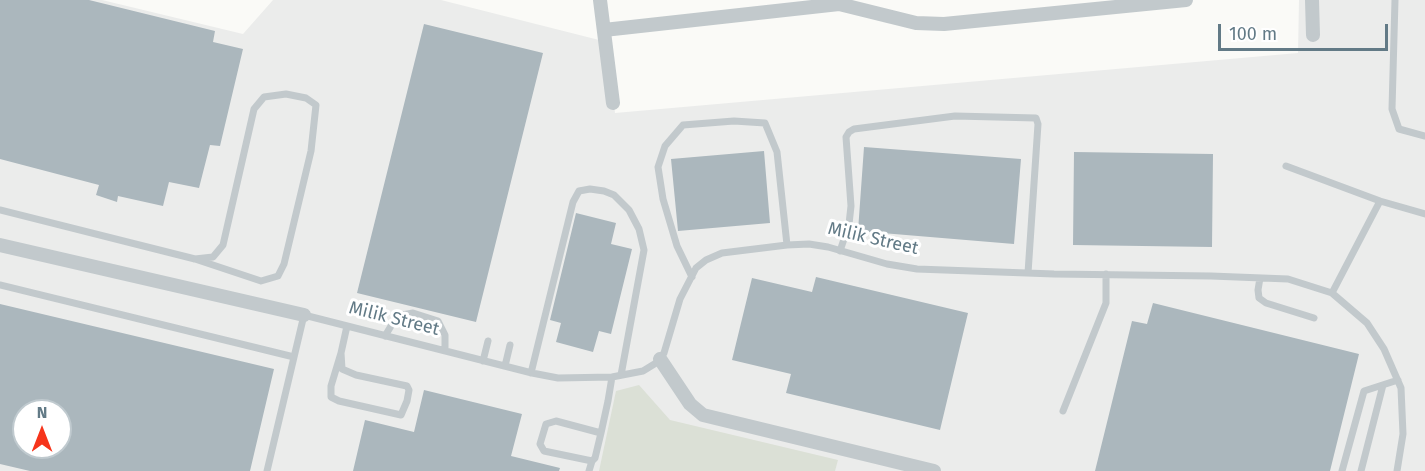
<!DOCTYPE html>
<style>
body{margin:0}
#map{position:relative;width:1425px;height:471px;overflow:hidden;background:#fafaf7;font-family:"Fira Sans",sans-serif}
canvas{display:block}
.north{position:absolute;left:12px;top:399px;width:60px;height:60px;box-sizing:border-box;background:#fff;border:2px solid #c0cacf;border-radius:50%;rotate:0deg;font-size:16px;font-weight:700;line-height:24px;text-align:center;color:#627a86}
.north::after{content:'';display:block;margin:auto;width:21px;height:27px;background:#f6341b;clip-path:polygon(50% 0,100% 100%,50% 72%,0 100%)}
.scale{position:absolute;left:1218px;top:24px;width:170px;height:27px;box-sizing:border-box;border:3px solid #627a86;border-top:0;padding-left:8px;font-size:18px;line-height:21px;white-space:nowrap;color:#627a86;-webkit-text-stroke:4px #fff;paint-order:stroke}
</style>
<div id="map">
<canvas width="1425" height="471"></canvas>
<div class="north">N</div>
<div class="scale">100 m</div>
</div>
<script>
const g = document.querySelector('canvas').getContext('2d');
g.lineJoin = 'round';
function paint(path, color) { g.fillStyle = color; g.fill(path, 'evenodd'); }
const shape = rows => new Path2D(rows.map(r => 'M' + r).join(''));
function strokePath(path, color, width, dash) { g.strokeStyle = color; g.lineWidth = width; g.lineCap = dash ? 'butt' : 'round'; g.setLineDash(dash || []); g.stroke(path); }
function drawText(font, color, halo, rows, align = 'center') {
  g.font = font + ' "Fira Sans",sans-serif'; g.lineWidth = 6; g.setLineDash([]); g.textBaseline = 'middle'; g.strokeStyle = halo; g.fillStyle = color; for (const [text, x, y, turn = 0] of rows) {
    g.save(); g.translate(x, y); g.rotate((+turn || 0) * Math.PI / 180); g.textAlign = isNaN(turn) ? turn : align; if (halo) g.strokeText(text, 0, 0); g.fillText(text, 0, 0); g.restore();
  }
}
paint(shape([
 [0,0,102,0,243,34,273,0,441,0,607,42,615,113,1298,53,1299,0,1425,0,1425,471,0,471],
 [24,411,60,411,60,447,24,447]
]), '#ebeceb');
paint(shape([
 [639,385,670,420,838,460,835,471,599,471,616,391]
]), '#dbe0d6');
paint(shape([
 [0,0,89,0,215,31,213,42,243,49,220,146,210,145,199,188,169,182,163,206,118,196,117,202,96,195,99,185,0,159],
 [424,24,543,53,476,322,357,293],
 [864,147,1021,159,1014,244,858,231],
 [764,151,770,223,678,231,671,159],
 [1074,152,1213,154,1212,247,1073,245],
 [576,213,616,223,611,244,632,249,611,334,599,331,593,352,556,342,561,323,550,320],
 [816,277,968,313,940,430,786,393,791,374,732,360,752,278,812,292],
 [1153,303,1359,354,1330,471,1095,471,1132,321,1147,324],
 [0,304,274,369,250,471,30,471,0,464],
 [24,411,60,411,60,447,24,447],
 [424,390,522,414,511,456,560,468,559,471,353,471,365,420,414,432]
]), '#abb7bd');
strokePath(shape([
 [1395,0,1392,109,1399,129,1425,136],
 [1286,166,1380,201],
 [0,210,195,259,261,281,278,276,284,264,311,151,316,105,306,98,286,94,264,97,254,109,223,245,213,257,195,259],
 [840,251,849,224,851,206,846,137,849,132,854,129,955,116,1036,118,1038,124,1028,273],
 [692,277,677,246,663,199,658,167,665,146,683,125,734,121,765,123,777,152,787,245],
 [1260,278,1258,290,1259,298,1266,303,1314,318],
 [0,285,294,357],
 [1332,293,1380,201,1425,214],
 [385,336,397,316,413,313,438,321,445,335,445,351],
 [341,353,331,386,331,397,339,401,401,415,407,401,409,390,407,386,356,375,342,369,341,353,347,326],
 [483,361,488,341],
 [505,366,510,345],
 [531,373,573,202,579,191,590,189,604,191,614,195,629,210,639,229,644,250,621,375],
 [1063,411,1106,303,1106,274],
 [601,433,556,421,546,424,540,444,544,451,592,461,595,458,601,433,608,401,612,377],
 [267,471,304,315,532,373,558,378,612,377,643,371,656,363,664,353,680,299,696,268,706,260,722,253,787,245,809,244,828,247,887,264,917,269,1054,274,1211,276,1288,279,1332,293,1367,323,1384,349,1401,388,1403,434,1397,471],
 [589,471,592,461],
 [1342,471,1364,391,1398,380],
 [1361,471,1383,385]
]), '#c2c9cc', 7);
strokePath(shape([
 [600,0,613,103],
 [1312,0,1313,35],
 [604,30,839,4,916,23,944,24,1186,0],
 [0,245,304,315],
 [660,359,690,404,703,415,934,471]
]), '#c2c9cc', 14);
drawText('18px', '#627a86', '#fff', [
 ["Milik Street",873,239,13],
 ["Milik Street",394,319,14]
]);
</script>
